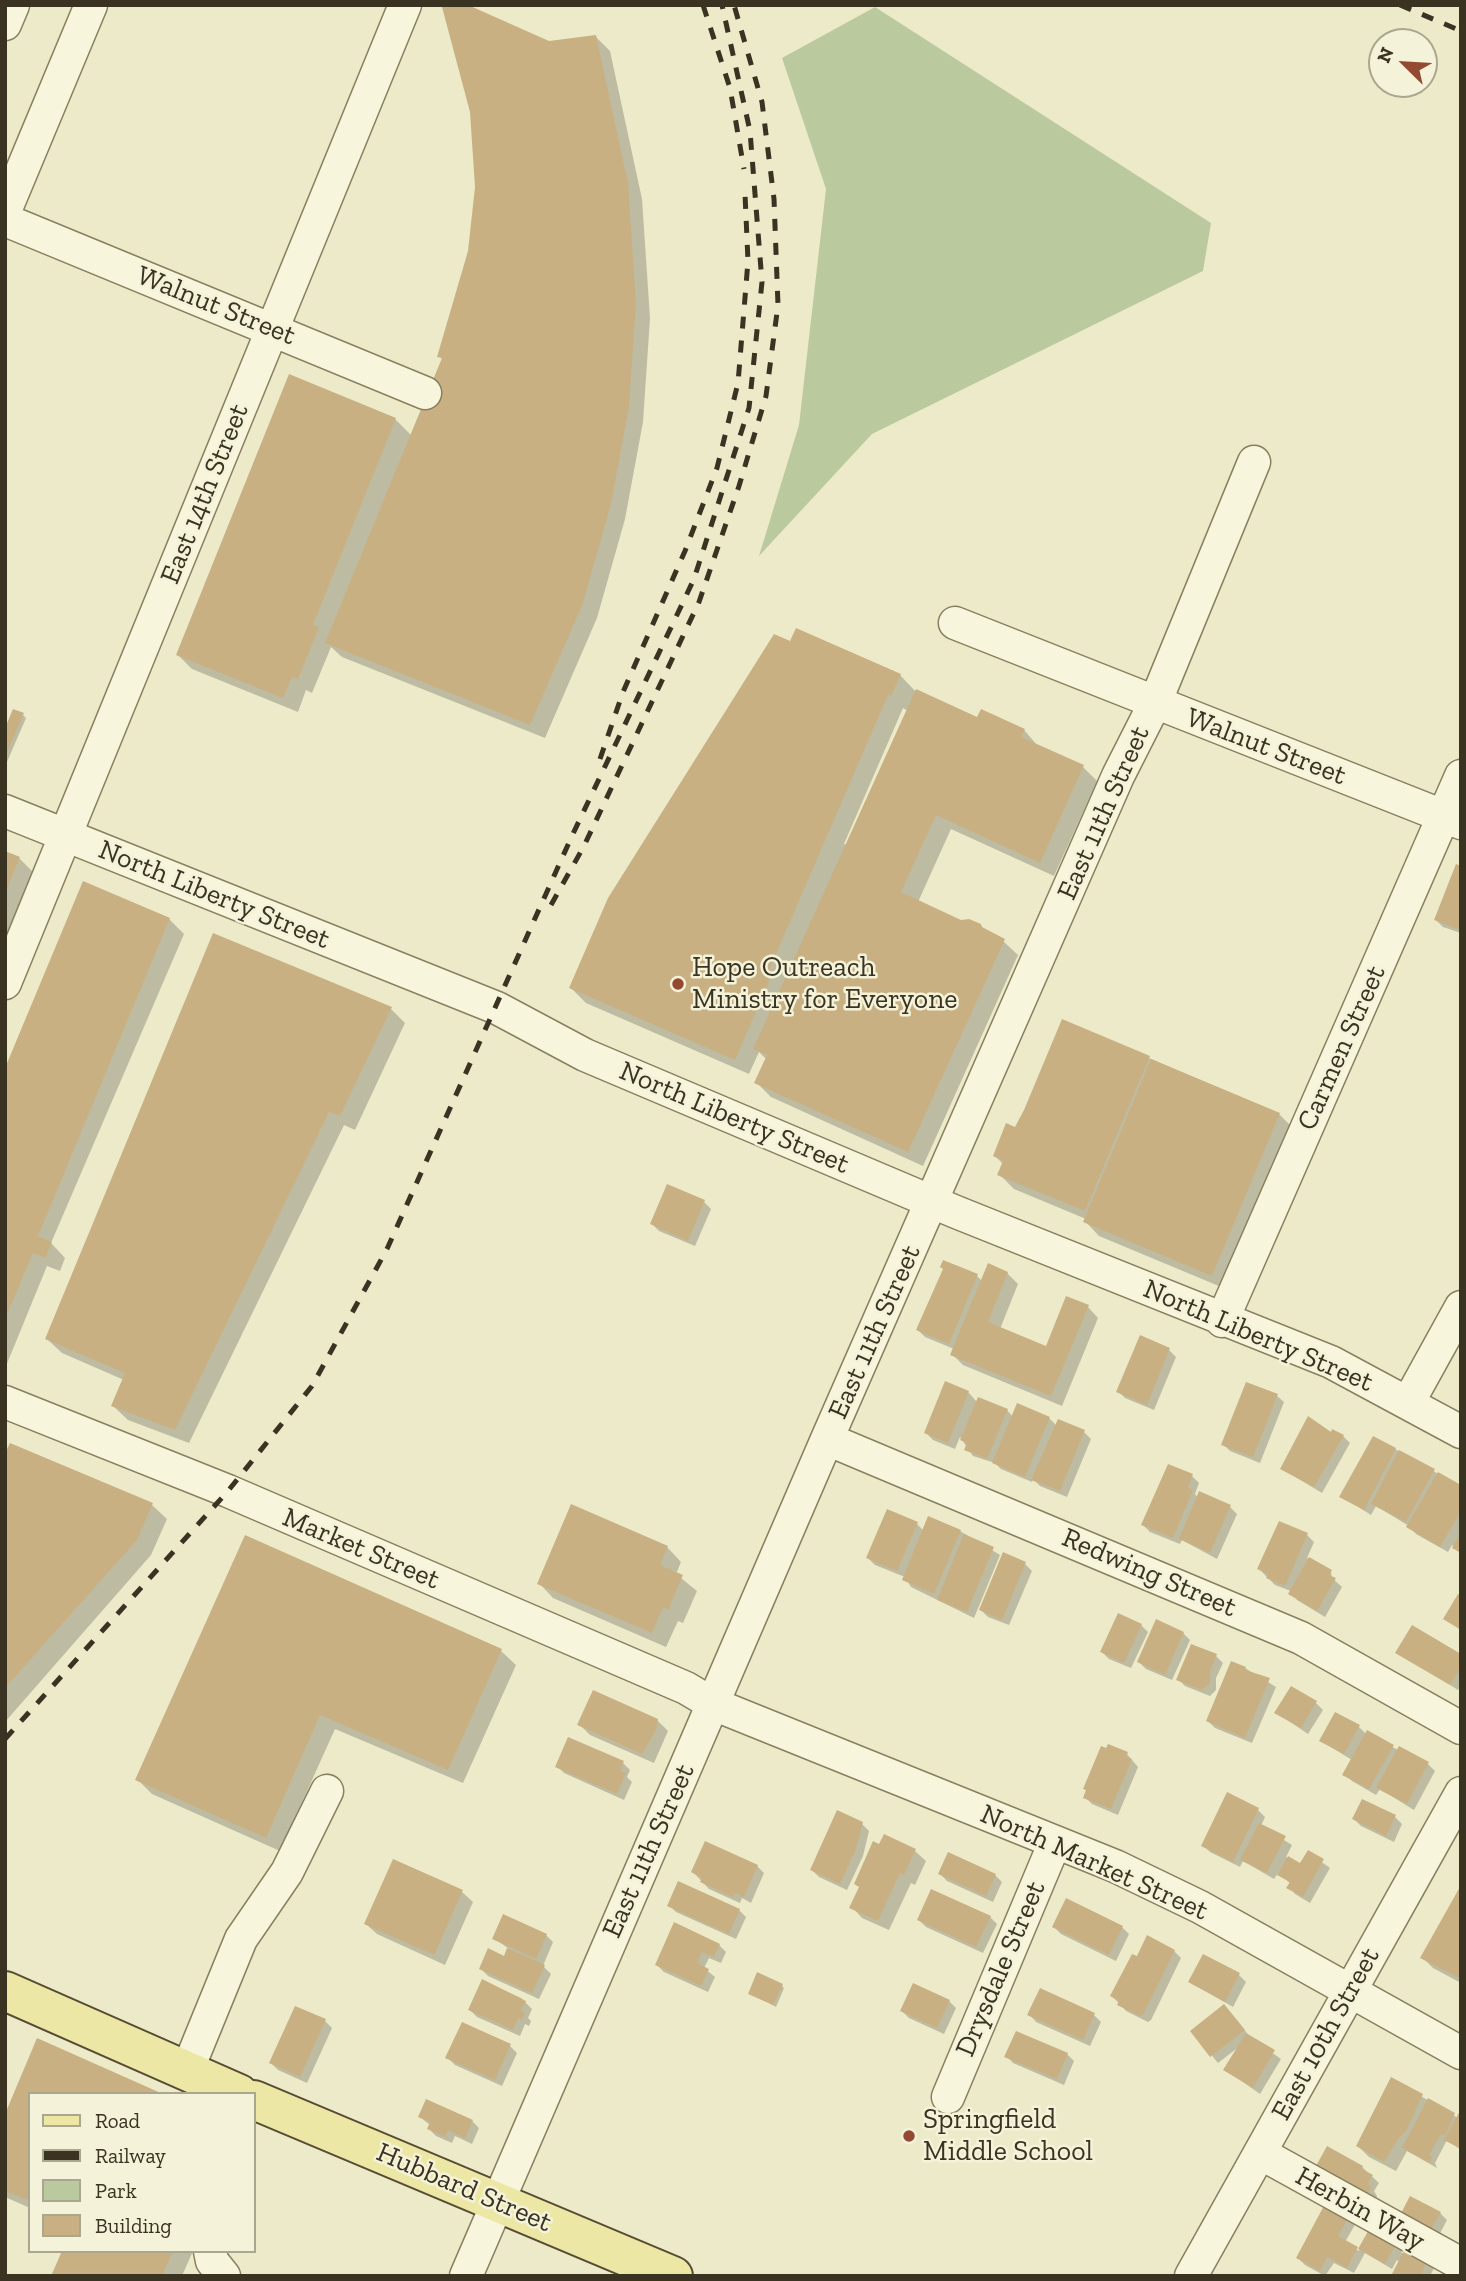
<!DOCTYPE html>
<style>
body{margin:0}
#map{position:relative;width:1466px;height:2281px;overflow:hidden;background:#edeaca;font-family:"Zilla Slab",serif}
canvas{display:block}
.frame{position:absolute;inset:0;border:7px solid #3a3322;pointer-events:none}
.legend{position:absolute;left:28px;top:2092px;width:228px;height:161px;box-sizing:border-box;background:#f4f3d9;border:2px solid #aaa690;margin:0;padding:9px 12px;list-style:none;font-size:21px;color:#3a3322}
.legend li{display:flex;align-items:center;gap:14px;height:35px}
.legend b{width:35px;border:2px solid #aaa690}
.north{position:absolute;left:1368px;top:28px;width:70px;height:70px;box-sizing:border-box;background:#f4f3d9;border:2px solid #aaa690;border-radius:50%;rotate:294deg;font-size:19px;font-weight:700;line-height:28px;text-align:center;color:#3a3322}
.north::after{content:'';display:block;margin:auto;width:24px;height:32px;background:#944933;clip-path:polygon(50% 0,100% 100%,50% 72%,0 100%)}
</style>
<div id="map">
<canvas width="1466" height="2281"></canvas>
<div class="frame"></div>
<ul class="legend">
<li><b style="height:9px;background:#ece7a5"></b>Road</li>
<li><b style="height:9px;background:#3a3322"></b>Railway</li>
<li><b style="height:19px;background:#bbca9e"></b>Park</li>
<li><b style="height:19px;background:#c8b082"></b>Building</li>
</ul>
<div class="north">N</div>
</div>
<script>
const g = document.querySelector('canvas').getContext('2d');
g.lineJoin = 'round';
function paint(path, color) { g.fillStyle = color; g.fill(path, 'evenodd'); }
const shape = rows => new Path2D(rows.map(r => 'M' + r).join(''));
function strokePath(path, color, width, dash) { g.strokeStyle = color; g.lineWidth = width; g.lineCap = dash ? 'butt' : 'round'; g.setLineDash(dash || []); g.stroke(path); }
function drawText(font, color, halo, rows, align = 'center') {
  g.font = font + ' "Zilla Slab",serif'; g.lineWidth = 5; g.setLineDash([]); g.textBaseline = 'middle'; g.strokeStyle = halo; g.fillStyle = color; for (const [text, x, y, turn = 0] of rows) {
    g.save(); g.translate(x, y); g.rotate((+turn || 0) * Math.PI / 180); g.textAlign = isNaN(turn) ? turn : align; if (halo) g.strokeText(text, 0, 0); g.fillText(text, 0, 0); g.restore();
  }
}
paint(shape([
 [875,7,1211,223,1203,271,872,434,759,556,799,425,826,189,782,58]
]), '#bbca9e');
paint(shape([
 [595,36,610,51,642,199,650,318,643,422,625,519,597,618,545,738,342,657,331,647,312,693,306,690,298,712,192,669,178,655,395,419,412,436,443,360,439,356,549,42],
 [900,675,916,692,978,719,1024,730,1038,746,1083,767,1097,781,1054,876,951,829,918,902,1003,941,1018,955,923,1166,771,1097,756,1082,767,1060,759,1052,749,1074,586,1003,571,988],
 [903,708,908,711,847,845,844,844],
 [23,715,26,718,7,762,5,732],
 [5,853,19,858,34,873,5,943],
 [1461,868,1461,933,1443,927,1436,920],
 [169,919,184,934,51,1243,65,1258,60,1271,47,1266,6,1366,5,1073],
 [391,1009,405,1023,355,1130,344,1125,189,1443,128,1420,113,1406,124,1380,62,1353,47,1339],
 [1149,1058,1279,1114,1294,1129,1226,1289,1099,1236,1085,1221,1086,1219,1014,1189,999,1174,1003,1164,995,1156,1016,1129],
 [704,1202,711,1209,695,1246,659,1231,652,1224],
 [945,1270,977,1276,982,1281,1007,1273,1018,1284,1000,1329,1047,1348,1088,1307,1098,1318,1062,1406,963,1365,952,1354,954,1349,925,1337,918,1330],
 [1169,1350,1176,1357,1154,1410,1125,1398,1118,1391],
 [968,1392,977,1402,1007,1410,1013,1417,1049,1418,1057,1426,1059,1422,1084,1432,1091,1439,1067,1497,1040,1486,1033,1479,1032,1482,1001,1469,995,1463,973,1456,960,1437,955,1449,933,1440,926,1433],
 [1277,1396,1284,1402,1260,1463,1230,1451,1223,1444],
 [1332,1434,1343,1436,1350,1443,1322,1493,1282,1469],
 [1395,1449,1461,1487,1461,1554,1452,1545,1448,1552,1416,1534,1409,1526,1376,1506,1371,1515,1341,1496],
 [5,1458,152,1505,167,1519,151,1555,5,1722],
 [1169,1466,1192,1476,1199,1483,1195,1494,1198,1498,1230,1507,1237,1514,1217,1559,1182,1540,1180,1544,1150,1532,1143,1525],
 [917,1524,924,1531,960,1531,1000,1555,974,1618,911,1587,905,1577,875,1565,868,1558],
 [1307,1535,1314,1542,1307,1558,1331,1572,1332,1578,1342,1587,1325,1617,1297,1600,1291,1591,1275,1585,1259,1569],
 [246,1537,501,1651,516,1665,463,1783,335,1729,280,1851,152,1794,138,1780],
 [667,1547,681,1562,676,1574,697,1591,683,1623,678,1621,666,1647,553,1598,539,1583],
 [1025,1564,1032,1571,1009,1625,988,1617,981,1610],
 [1141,1625,1148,1632,1131,1668,1109,1659,1102,1652],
 [1183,1633,1190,1640,1172,1680,1146,1669,1139,1662],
 [1398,1652,1461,1656,1461,1685,1458,1690],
 [1216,1656,1223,1663,1216,1678,1216,1690,1210,1696,1185,1686,1178,1679],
 [1245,1668,1276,1687,1252,1743,1215,1728,1208,1721],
 [1316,1703,1323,1710,1308,1734,1277,1713],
 [657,1720,668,1731,654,1763,590,1735,579,1724],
 [1359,1727,1367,1735,1428,1764,1435,1771,1414,1810,1380,1789,1376,1795,1352,1781,1345,1774,1352,1760,1321,1741],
 [1127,1754,1138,1767,1118,1815,1092,1804,1085,1797],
 [623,1763,630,1770,627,1777,632,1782,624,1800,564,1773,557,1766],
 [1228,1795,1258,1810,1265,1817,1261,1826,1292,1845,1286,1857,1301,1866,1309,1853,1330,1868,1310,1903,1295,1894,1289,1887,1291,1884,1278,1873,1274,1879,1243,1861,1240,1867,1210,1852,1203,1845],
 [1363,1801,1395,1817,1402,1824,1394,1842,1361,1826,1354,1819],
 [862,1824,869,1831,863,1856,847,1890,819,1877,812,1870],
 [885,1837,915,1851,926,1861,915,1885,911,1883,889,1930,862,1918,852,1907],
 [757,1866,764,1873,751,1903,742,1898,740,1903,709,1889,693,1872],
 [940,1874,995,1875,1002,1882,993,1902,947,1881],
 [1461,1887,1461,1983,1433,1968,1422,1957],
 [462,1892,473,1902,445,1965,377,1934,366,1924],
 [669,1905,739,1910,746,1917,736,1939,676,1912],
 [990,1917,997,1924,983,1953,926,1927,919,1920],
 [1054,1927,1122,1927,1129,1934,1116,1961,1061,1934],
 [546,1935,553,1942,543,1966,551,1974,539,1999,488,1976,481,1969,505,1958,509,1949,494,1938],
 [719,1945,726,1952,721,1963,709,1958,704,1968,715,1977,708,1992,664,1972,657,1965],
 [1174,1951,1181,1958,1151,2020,1148,2022,1126,2011,1112,1996,1138,1958],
 [1239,1975,1246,1982,1233,2007,1190,1982],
 [483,1981,521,1998,532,2009,528,2018,531,2021,529,2026,525,2024,520,2036,477,2017,470,2010],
 [781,1985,784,1988,776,2007,750,1993],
 [949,2001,956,2008,944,2034,909,2018,902,2011],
 [1231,2013,1250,2037,1281,2059,1260,2094,1226,2070,1240,2046,1218,2063,1192,2031],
 [1030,2015,1094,2015,1101,2022,1090,2046,1036,2022],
 [325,2021,332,2028,307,2083,278,2070,271,2063],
 [462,2024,510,2046,517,2053,502,2086,455,2065,448,2058],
 [1017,2033,1067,2054,1074,2061,1064,2085,1013,2063,1007,2056],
 [38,2040,30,2094,30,2208,5,2197,5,2116],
 [1392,2079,1458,2118,1461,2113,1461,2150,1447,2140,1435,2163,1437,2168,1407,2151,1396,2171,1369,2157,1358,2146],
 [420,2117,472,2121,479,2128,472,2144,455,2136,452,2143,436,2136,429,2129,430,2125],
 [1362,2167,1379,2183,1374,2191,1377,2196,1375,2201,1354,2202],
 [1327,2204,1356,2223,1345,2242,1359,2251,1371,2229,1403,2249,1401,2253,1410,2257,1413,2252,1435,2266,1430,2276,1393,2276,1400,2262,1397,2260,1392,2269,1365,2253,1354,2273,1334,2263,1325,2276,1305,2265,1298,2258],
 [1440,2213,1447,2220,1437,2239,1408,2223],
 [63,2251,193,2251,182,2276,53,2276]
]), '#0003');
paint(shape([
 [444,5,468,5,549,41,596,35,628,183,636,303,629,407,611,504,583,603,530,725,325,643,442,358,437,357,468,251,475,187,470,112,442,7],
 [289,374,396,418,313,625,319,627,298,679,292,677,283,698,176,655],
 [796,628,901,674,891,696,888,695,769,970,773,972,735,1060,569,988,608,898,774,634,790,641],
 [916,689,977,717,981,709,1025,729,1021,737,1084,765,1040,863,936,815,901,892,961,920,969,919,981,924,982,927,1005,939,908,1152,754,1083,767,1055,753,1049],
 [13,709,24,713,5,757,5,728],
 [5,851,20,857,5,893],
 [1456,864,1461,866,1461,930,1434,920],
 [83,881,170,918,38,1236,52,1242,45,1258,33,1253,5,1319,5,1068],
 [213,933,392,1007,340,1116,329,1112,175,1430,111,1406,125,1373,45,1339],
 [1062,1019,1150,1056,1085,1211,997,1175,1003,1161,993,1156,1006,1123,1015,1127,1024,1110],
 [1151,1059,1280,1113,1212,1276,1083,1222],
 [667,1184,705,1200,688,1241,650,1224],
 [943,1260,978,1274,949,1344,916,1330,943,1269,940,1267],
 [988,1263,1008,1272,988,1322,1046,1346,1066,1296,1089,1305,1051,1396,950,1355],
 [1140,1335,1170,1348,1147,1405,1116,1392],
 [945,1381,969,1391,948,1443,924,1433],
 [1246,1382,1278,1394,1253,1457,1221,1445],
 [978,1397,1008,1409,987,1459,964,1450,967,1443,960,1440],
 [1017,1403,1050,1417,1025,1477,992,1463],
 [1308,1416,1331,1432,1332,1429,1344,1435,1314,1487,1280,1469],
 [1058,1419,1085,1430,1060,1491,1031,1480],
 [1373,1436,1396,1448,1364,1510,1339,1497],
 [10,1443,153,1503,137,1540,5,1688,5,1453],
 [1399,1450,1435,1469,1406,1522,1371,1504],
 [1168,1464,1193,1474,1188,1488,1193,1490,1173,1538,1141,1525],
 [1438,1472,1461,1485,1461,1511,1440,1547,1406,1527],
 [1199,1491,1231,1505,1210,1553,1179,1539],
 [571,1504,668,1546,660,1565,683,1575,668,1610,663,1607,652,1633,537,1584],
 [887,1509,918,1522,897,1571,866,1558],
 [928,1516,961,1530,934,1594,902,1580],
 [1279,1521,1308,1533,1285,1586,1266,1578,1268,1574,1257,1569],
 [1461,1532,1461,1553,1452,1548],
 [964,1534,994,1547,967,1612,937,1600],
 [245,1535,502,1649,448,1770,320,1715,266,1838,135,1780],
 [1003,1552,1026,1562,1002,1620,979,1610],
 [1309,1557,1332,1570,1329,1575,1336,1578,1317,1611,1288,1594],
 [1458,1594,1461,1595,1461,1630,1443,1619],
 [1118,1613,1142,1624,1124,1663,1100,1652],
 [1156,1619,1184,1632,1165,1675,1137,1662],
 [1412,1625,1461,1654,1461,1667,1450,1685,1395,1653],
 [1191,1644,1217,1654,1210,1671,1210,1683,1202,1690,1176,1680],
 [1231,1661,1246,1667,1245,1670,1270,1678,1245,1738,1206,1721],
 [1291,1686,1317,1701,1301,1728,1274,1713],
 [593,1690,658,1719,656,1730,642,1754,577,1725],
 [1335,1712,1360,1725,1344,1754,1319,1741],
 [1367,1730,1394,1745,1369,1789,1342,1775],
 [568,1737,624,1761,620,1771,626,1773,617,1794,555,1767],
 [1108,1744,1128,1752,1126,1757,1132,1759,1111,1809,1083,1798,1086,1790,1083,1789,1101,1746,1106,1748],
 [1399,1746,1429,1762,1407,1804,1376,1788],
 [1227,1792,1259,1808,1233,1862,1201,1846],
 [1362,1799,1396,1815,1386,1836,1352,1819],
 [837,1810,863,1822,856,1849,840,1884,810,1870],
 [1259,1823,1286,1836,1267,1873,1240,1860],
 [884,1834,916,1849,904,1875,900,1873,878,1921,849,1908,859,1887,854,1884,873,1841,879,1844],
 [705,1841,758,1865,744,1897,735,1893,733,1897,700,1882,702,1878,691,1872],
 [1308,1850,1324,1859,1303,1897,1286,1888,1290,1882,1277,1875,1288,1856,1300,1863],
 [948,1852,996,1874,986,1896,938,1874],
 [393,1859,463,1890,434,1955,364,1924],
 [678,1881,740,1909,729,1934,667,1906],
 [1461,1885,1461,1979,1420,1958],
 [931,1889,991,1916,976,1947,917,1920],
 [1066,1898,1123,1926,1109,1955,1052,1927],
 [503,1914,547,1934,536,1959,492,1939],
 [674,1922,720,1944,714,1957,702,1952,697,1963,709,1969,701,1986,655,1965],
 [1147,1935,1175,1950,1144,2013,1140,2016,1117,2005,1119,2001,1110,1996,1132,1954,1137,1956],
 [488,1948,504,1956,507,1948,545,1965,532,1993,479,1969],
 [1203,1954,1240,1973,1225,2002,1188,1982],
 [757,1972,783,1984,773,2005,748,1994],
 [482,1979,526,2001,521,2011,525,2013,522,2020,518,2018,513,2030,468,2010],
 [913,1983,950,2000,937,2028,900,2011],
 [1040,1988,1095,2013,1083,2040,1027,2015],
 [1224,2004,1245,2030,1210,2057,1190,2031],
 [295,2006,326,2019,300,2077,269,2063],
 [462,2022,511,2044,495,2080,445,2058],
 [1016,2031,1068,2053,1057,2079,1004,2057],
 [1246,2033,1275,2050,1253,2088,1223,2070],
 [37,2038,163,2094,30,2094,30,2201,5,2191,5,2114],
 [1391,2077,1423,2094,1406,2131,1398,2139,1384,2162,1356,2146],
 [1428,2098,1455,2113,1445,2136,1441,2134,1429,2155,1432,2157,1430,2163,1402,2148],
 [426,2099,473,2120,465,2138,448,2130,445,2137,427,2129,430,2122,418,2117],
 [1461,2109,1461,2149,1444,2140],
 [1327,2146,1363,2166,1362,2169,1373,2175,1368,2183,1371,2188,1368,2195,1310,2177],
 [1410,2196,1441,2212,1429,2233,1399,2217],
 [1326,2202,1350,2215,1338,2236,1358,2247,1347,2268,1327,2257,1320,2271,1296,2258],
 [1371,2226,1398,2241,1385,2264,1358,2249],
 [1412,2249,1429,2258,1420,2276,1391,2276,1403,2252,1409,2255],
 [62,2251,173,2251,162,2276,51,2276]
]), '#c8b082');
const minor = shape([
 [5,24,13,5],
 [5,211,91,5],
 [5,220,425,393],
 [955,623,1461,823],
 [5,811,497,1008,585,1055,956,1212,1331,1362,1461,1432],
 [5,983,405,5],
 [1222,1321,1461,776],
 [5,1402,228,1491,686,1688,713,1704,1115,1866,1200,1907,1461,2053],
 [1408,1403,1461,1307],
 [827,1439,1301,1638,1461,1728],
 [187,2071,241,1939,287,1872,327,1791],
 [948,2097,1055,1842],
 [1260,2153,1461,2264],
 [210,2251,212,2261,224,2276],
 [466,2276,827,1439,1118,776,1155,703,1254,462],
 [1191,2276,1461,1793]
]);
const major = shape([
 [5,1991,239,2094],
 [254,2100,673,2276]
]);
strokePath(minor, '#887f5f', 35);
strokePath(major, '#574c33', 42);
strokePath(minor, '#f7f6dd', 32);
strokePath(major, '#ece7a5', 38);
strokePath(shape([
 [703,5,730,88,744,169],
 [1400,5,1461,31],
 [600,759,623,692,685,551,717,468,738,383,748,261,745,194],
 [551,905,584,846,699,602,739,486,766,396,778,305,774,199,762,102,734,5],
 [5,1739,228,1491,312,1386,387,1249,571,838,694,579,749,408,762,282,750,131,722,5]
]), '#3a3322', 5, [12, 12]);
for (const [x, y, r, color] of [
 [678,984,7,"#944933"],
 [909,2136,7,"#944933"]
]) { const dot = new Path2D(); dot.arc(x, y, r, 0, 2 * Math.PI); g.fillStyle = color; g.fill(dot); strokePath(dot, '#f4f3d9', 2.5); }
drawText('28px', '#3a3322', '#f4f3d9', [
 ["Walnut Street",216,306,22],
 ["East 14th Street",205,494,-68],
 ["Walnut Street",1266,747,21],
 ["East 11th Street",1104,813,-66],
 ["North Liberty Street",214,895,22],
 ["Carmen Street",1342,1048,-66],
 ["North Liberty Street",734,1118,23],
 ["East 11th Street",875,1332,-66],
 ["North Liberty Street",1258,1336,23],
 ["Market Street",361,1549,23],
 ["Redwing Street",1149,1573,23],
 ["East 11th Street",649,1851,-66],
 ["North Market Street",1094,1863,24],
 ["Drysdale Street",1001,1969,-67],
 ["East 10th Street",1326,2034,-61],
 ["Hubbard Street",464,2188,23],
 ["Herbin Way",1360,2209,29]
]);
drawText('28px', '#3a3322', '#f4f3d9', [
 ["Hope Outreach",692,968],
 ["Ministry for Everyone",692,1000],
 ["Springfield",923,2120],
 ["Middle School",923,2152]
], 'left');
</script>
